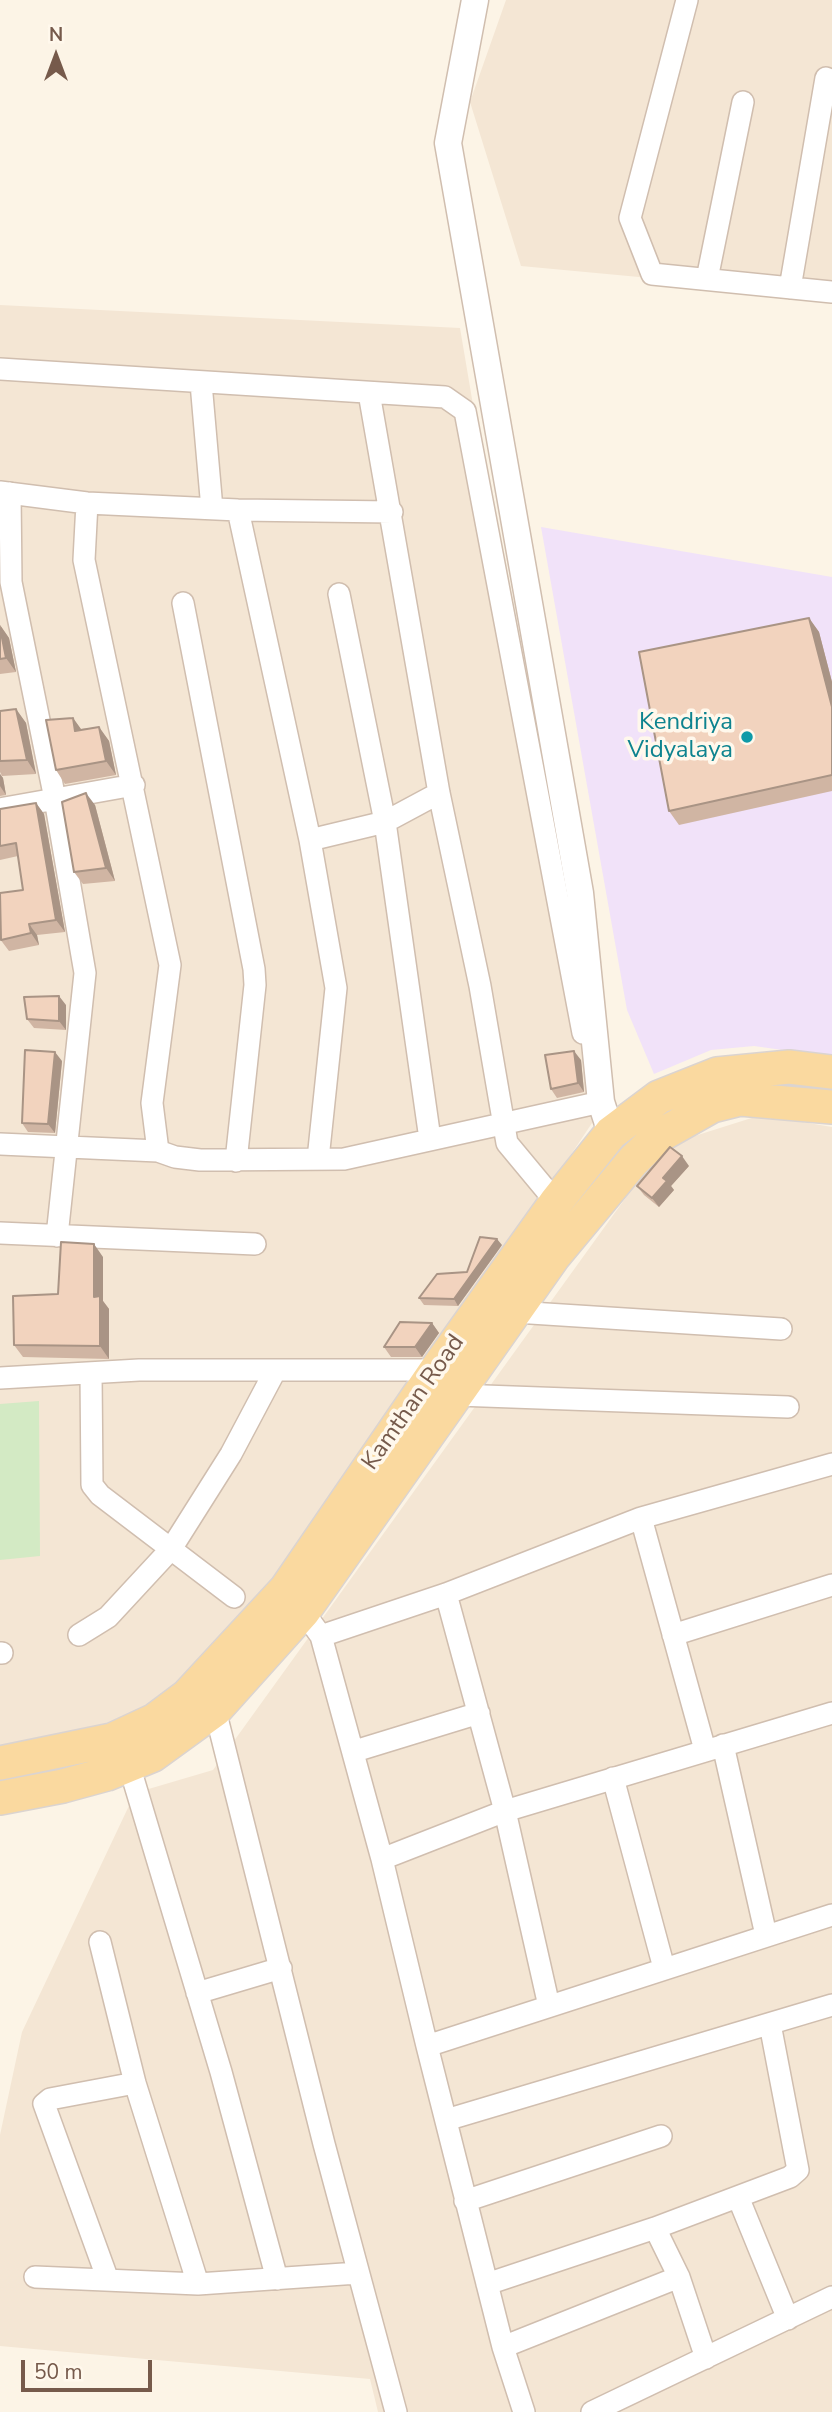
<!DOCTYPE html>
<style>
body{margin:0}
#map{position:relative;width:832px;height:2412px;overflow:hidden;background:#fcf4e6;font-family:"Nunito Sans",sans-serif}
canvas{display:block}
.north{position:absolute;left:21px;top:21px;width:70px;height:70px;-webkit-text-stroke:5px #fff8ec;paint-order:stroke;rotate:0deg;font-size:19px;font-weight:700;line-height:28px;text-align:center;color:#765a4b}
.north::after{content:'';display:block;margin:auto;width:24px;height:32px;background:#765a4b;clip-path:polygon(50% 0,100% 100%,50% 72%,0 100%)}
.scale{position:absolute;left:21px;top:2360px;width:131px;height:32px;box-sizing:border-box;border:4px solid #765a4b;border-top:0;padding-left:9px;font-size:21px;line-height:24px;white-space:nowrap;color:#765a4b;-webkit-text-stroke:5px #fff8ec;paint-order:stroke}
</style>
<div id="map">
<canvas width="832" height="2412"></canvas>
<div class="north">N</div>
<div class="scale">50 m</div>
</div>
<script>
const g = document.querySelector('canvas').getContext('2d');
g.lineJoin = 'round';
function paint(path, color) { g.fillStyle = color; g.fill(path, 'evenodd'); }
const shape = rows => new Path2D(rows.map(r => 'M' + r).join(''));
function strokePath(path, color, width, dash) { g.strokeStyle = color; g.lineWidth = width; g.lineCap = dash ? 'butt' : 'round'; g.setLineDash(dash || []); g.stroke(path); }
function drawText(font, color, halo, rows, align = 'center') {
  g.font = font + ' "Nunito Sans",sans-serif'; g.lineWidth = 7; g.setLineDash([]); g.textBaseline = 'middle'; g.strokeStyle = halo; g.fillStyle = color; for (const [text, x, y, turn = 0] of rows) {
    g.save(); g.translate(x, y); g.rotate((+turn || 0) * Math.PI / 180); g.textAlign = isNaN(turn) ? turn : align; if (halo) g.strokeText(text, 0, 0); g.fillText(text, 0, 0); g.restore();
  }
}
paint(shape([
 [506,0,832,0,832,295,521,266,470,102],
 [0,305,460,328,594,1120,410,1397,197,1679,98,1729,0,1747],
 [761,1115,832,1127,832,2412,378,2412,370,2379,0,2346,0,2135,22,2032,135,1793,213,1770,663,1146]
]), '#f4e6d4');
paint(shape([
 [541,527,832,577,832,1057,754,1046,711,1050,654,1074,627,1010]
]), '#f1e2f9');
paint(shape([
 [39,1401,40,1556,0,1560,0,1404]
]), '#d3eac4');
const minor = shape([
 [687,0,630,218,652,274,832,292],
 [707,279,743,102],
 [790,288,826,78],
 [0,369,445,397,465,411,583,1033],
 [201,383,212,509],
 [369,393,439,793,480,986,507,1143,556,1202],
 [0,492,87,503,238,510,392,512],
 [10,493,11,582,55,799,85,973,57,1236],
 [87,503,84,560,170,965,152,1103,158,1151],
 [238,510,310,840,385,822,439,793],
 [339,594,385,822,430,1139],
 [183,603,254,969,255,985,236,1161],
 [0,809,134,785],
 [310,840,336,988,318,1159],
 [0,1144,158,1151,175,1157,200,1160,344,1159,601,1102],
 [0,1233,255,1244],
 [515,1312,781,1329],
 [91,1373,92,1485,100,1495,234,1597],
 [0,1378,139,1370,442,1370],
 [457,1395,788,1407],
 [641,1518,705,1750],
 [446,1594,505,1811,549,2006],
 [297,1603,321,1636,382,1859,427,2046,832,1915],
 [79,1635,108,1617,171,1549,231,1454,275,1371],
 [673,1635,832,1585],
 [321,1636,446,1594,641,1518,832,1464],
 [0,1653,2,1653],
 [208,1702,215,1710,324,2144,396,2412],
 [723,1745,766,1935],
 [355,1751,479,1713],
 [129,1765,221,2072,277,2279],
 [613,1778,664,1968],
 [382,1859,505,1811,832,1713],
 [100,1942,135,2083,198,2284],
 [197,1993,281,1968],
 [427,2046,503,2347,524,2412],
 [446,2120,832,2005],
 [738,2197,788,2319],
 [465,2201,661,2136],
 [655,2228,790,2177,798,2170,770,2024],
 [35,2277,198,2284,358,2273],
 [108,2280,44,2104,50,2099,135,2083],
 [487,2284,655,2228,679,2277,706,2358],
 [503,2347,679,2277],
 [592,2412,832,2297]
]);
const tertiary = shape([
 [475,0,448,143,580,893,601,1102,611,1133]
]);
const primary = shape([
 [0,1763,112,1740,155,1720,187,1696,286,1589,436,1370,556,1202,611,1133,659,1097,717,1074,789,1067,832,1072],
 [0,1798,63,1786,107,1774,153,1755,215,1710,303,1612,554,1256,633,1161,659,1136,712,1106,740,1099,832,1107]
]);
strokePath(minor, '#d0beaf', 24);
strokePath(tertiary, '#d0beaf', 29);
strokePath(primary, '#dbd4d0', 36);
strokePath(minor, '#fff', 21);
strokePath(tertiary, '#fff', 26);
strokePath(primary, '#fad99f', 33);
paint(shape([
 [809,618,819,632,832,682,832,791,679,825,669,811],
 [0,625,9,638,16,672,0,674],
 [16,709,26,723,36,774,2,776,0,772,0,711],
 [73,718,81,729,99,727,109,741,116,775,65,784,56,770],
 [0,774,3,778,6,795,0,796],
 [36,803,44,814,65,932,37,935,39,945,9,951,0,939,0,893,23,890,18,856,0,860,0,809],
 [95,805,115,881,83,884,74,872],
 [66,1005,66,1030,34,1028,27,1019],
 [581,1060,584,1092,557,1098,551,1089],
 [62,1061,55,1133,28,1132,22,1123],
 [689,1166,671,1186,674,1190,659,1207,644,1195,637,1186],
 [502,1245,458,1306,424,1305,419,1298,467,1272],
 [103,1257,103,1301,109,1309,109,1359,23,1357,14,1345,58,1294],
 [432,1323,439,1333,422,1357,391,1357,384,1347]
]), '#d0b5a3');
paint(shape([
 [809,618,819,632,832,682,832,707],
 [0,625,9,638,16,672,6,658],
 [16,709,26,723,36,774,27,760],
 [73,718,83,732,75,731],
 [99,727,109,741,116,775,106,761],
 [0,774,3,778,6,795,0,786],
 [86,793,95,805,115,881,106,868],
 [36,803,44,814,65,932,56,920],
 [29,924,37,935,39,945,31,933],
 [59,996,66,1005,66,1030,59,1021],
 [574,1051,581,1060,584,1092,578,1083],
 [55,1052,62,1061,55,1133,48,1124],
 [682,1156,689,1166,671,1186,674,1190,659,1207,652,1198,663,1178],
 [497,1239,502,1245,458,1306,454,1299],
 [94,1244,103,1257,103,1301,109,1309,109,1359,100,1346,94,1297],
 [432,1323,439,1333,422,1357,415,1347]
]), '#a99485');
const building = shape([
 [809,618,832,707,832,775,669,811,639,652,809,618],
 [0,628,6,658,0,659,0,628],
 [16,709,27,760,0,761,0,711,16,709],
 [73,718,75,731,99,727,106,761,56,770,46,720,73,718],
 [86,793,106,868,74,872,62,802,86,793],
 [36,803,56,920,29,924,31,933,1,940,0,893,23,890,16,843,0,846,0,809,36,803],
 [59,996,59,1021,27,1019,24,997,59,996],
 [25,1050,55,1052,48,1124,22,1123,25,1050],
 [574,1051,578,1083,551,1089,545,1055,574,1051],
 [670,1147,682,1156,663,1178,667,1181,652,1198,637,1186,670,1147],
 [480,1237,497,1239,454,1299,419,1298,437,1274,467,1272,480,1237],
 [61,1242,94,1244,94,1297,100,1296,100,1346,14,1345,13,1296,58,1294,61,1242],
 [400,1322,432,1323,415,1347,384,1347,400,1322]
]);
paint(building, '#f2d3be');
strokePath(building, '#a99485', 2);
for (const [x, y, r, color] of [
 [747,737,7,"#0f9aa8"]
]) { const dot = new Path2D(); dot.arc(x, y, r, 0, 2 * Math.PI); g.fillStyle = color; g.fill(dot); strokePath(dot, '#fff8ec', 2.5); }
drawText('24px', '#0d838f', '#fff8ec', [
 ["Kendriya",733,723],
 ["Vidyalaya",733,751]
], 'right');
drawText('24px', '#765a4b', '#fff8ec', [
 ["Kamthan Road",414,1403,-55]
]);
</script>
